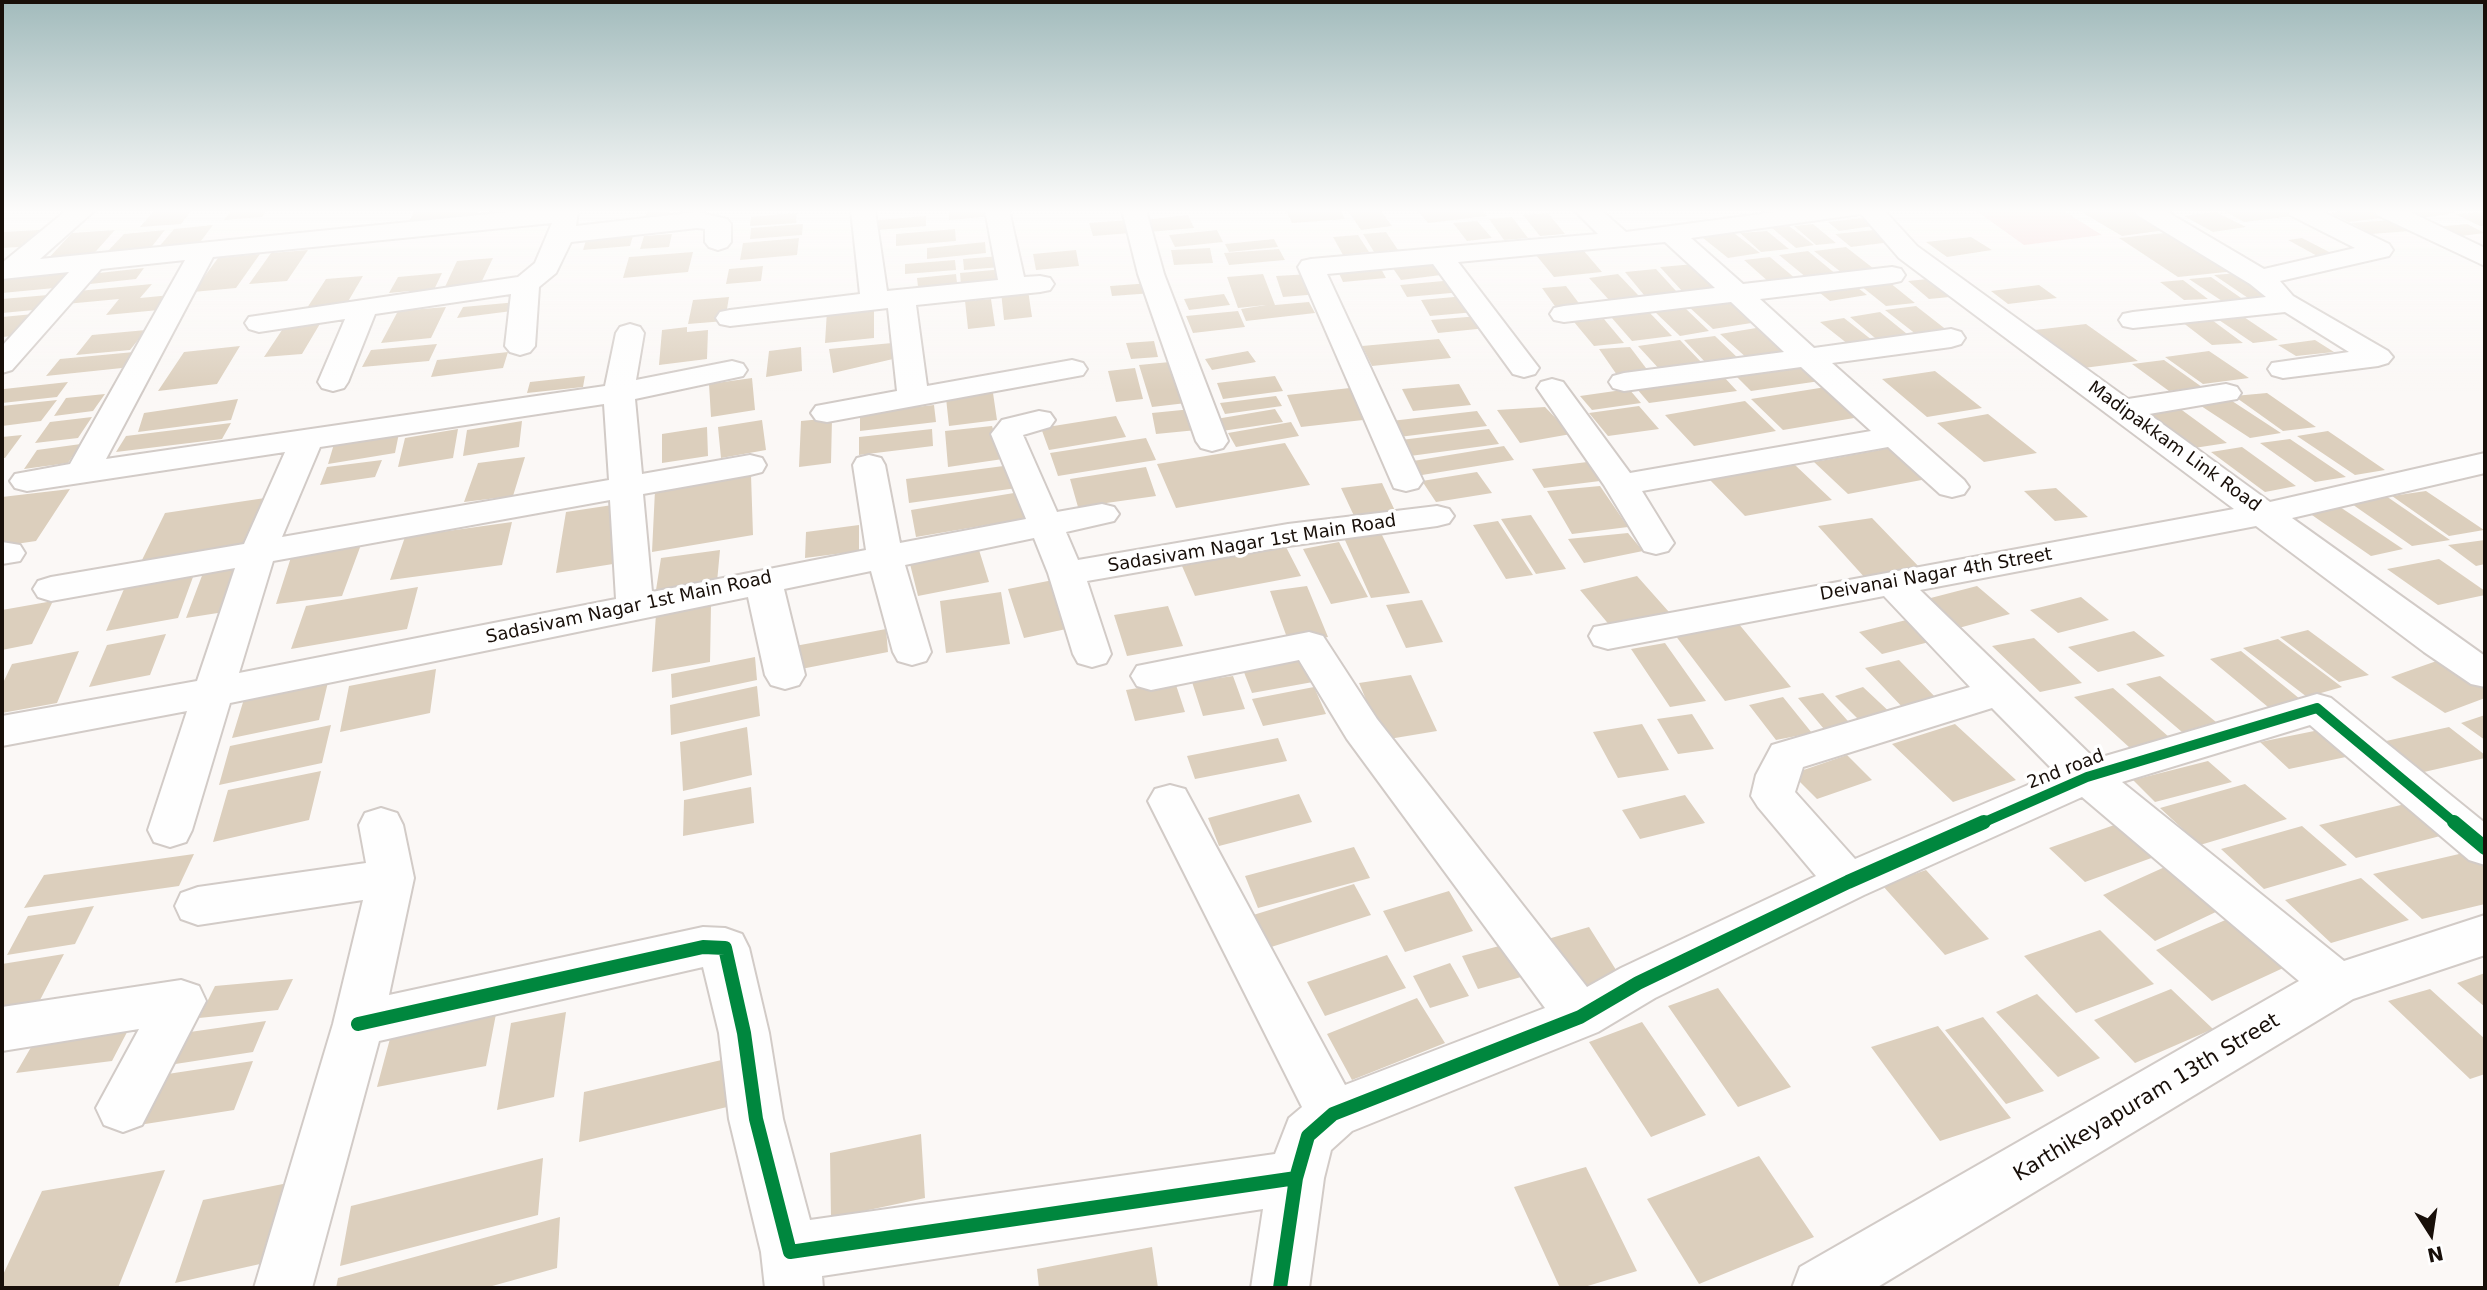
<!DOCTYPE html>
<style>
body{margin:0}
#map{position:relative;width:2487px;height:1290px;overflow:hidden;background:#fbf8f6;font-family:"DejaVu Sans",sans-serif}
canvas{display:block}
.frame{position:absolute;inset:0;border:4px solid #180f09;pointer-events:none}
.north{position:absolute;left:2396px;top:1199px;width:70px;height:70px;-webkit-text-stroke:5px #fff;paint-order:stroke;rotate:168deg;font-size:19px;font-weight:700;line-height:28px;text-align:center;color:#180f09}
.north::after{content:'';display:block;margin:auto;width:24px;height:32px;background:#180f09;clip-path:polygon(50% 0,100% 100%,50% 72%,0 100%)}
</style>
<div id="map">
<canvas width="2487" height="1290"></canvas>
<div class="frame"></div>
<div class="north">N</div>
</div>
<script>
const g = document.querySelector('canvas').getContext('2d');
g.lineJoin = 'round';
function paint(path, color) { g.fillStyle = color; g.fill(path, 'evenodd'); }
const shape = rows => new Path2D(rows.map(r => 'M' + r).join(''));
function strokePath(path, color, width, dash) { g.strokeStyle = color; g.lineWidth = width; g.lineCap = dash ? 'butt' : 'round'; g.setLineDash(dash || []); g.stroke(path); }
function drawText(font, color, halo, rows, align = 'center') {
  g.font = font + ' "DejaVu Sans",sans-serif'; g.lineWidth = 7; g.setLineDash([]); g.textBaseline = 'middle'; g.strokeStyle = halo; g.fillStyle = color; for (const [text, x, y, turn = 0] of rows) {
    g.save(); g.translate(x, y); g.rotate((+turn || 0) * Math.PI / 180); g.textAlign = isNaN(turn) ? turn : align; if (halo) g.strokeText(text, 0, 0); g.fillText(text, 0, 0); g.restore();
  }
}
paint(shape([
 [1975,210,2062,210,2102,235,2024,245]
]), '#f7d0d0');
paint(shape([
 [155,210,192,210,181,224,140,227],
 [232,210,267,210,262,217,224,220],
 [415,210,479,210,475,219,407,225],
 [648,210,670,210,669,216,645,218],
 [949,210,992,210,993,216,949,220],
 [1286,210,1340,210,1345,219,1292,223],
 [1355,210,1380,210,1392,226,1361,230,1348,211],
 [1417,210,1481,210,1487,216,1428,223],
 [2078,210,2131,210,2166,230,2122,236],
 [2223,210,2294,210,2302,215,2244,222],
 [2351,210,2373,210,2388,217,2349,222,2330,213],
 [2398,210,2450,210,2455,213,2416,219],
 [2216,212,2246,227,2213,232,2184,216],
 [2485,212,2485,226,2480,226,2455,214],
 [797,213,796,223,750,226,751,217],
 [1548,213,1565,234,1540,236,1523,215],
 [1188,215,1194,228,1149,232,1144,220],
 [926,216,926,226,878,230,878,220],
 [1512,217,1528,238,1504,240,1489,219],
 [1862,218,1873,226,1839,231,1828,222],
 [1128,220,1131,233,1093,236,1089,223],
 [2390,220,2410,231,2371,234,2351,223],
 [1477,221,1492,238,1467,241,1453,223],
 [803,224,802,235,750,239,751,228],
 [1813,224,1836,243,1816,245,1794,226],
 [2467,224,2485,233,2445,238,2426,228],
 [213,225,198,245,158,248,174,229],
 [1789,226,1814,245,1796,248,1772,228],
 [57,229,37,246,2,248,2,232],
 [955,229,956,241,896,246,896,234],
 [115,230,89,259,44,263,72,233],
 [165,230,149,250,106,253,124,234],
 [1217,230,1223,242,1175,247,1169,235],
 [1874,230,1891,242,1851,247,1835,234],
 [1767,231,1789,249,1761,252,1740,233],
 [1386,232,1398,250,1374,252,1363,234],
 [2174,232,2236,271,2178,277,2119,238],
 [1734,233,1760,253,1728,258,1703,238],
 [672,234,669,247,640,249,644,236],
 [1358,235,1369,252,1343,255,1333,237],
 [633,236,630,246,583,250,586,240],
 [1971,237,1992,250,1947,257,1926,242],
 [799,238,797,255,740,260,743,243],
 [2302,238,2333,254,2319,257,2288,240],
 [1274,239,1278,247,1229,252,1225,244],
 [985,242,986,253,927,259,927,248],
 [1846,247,1878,272,1846,276,1814,251],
 [1210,248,1213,263,1174,265,1171,250],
 [1279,249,1285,260,1229,265,1224,253],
 [308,250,287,281,249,284,271,253],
 [1076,250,1079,266,1036,270,1033,254],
 [1584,251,1602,272,1554,277,1536,255],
 [1808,251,1837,275,1807,278,1779,255],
 [693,252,688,272,623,278,629,257],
 [260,254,236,288,193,292,218,258],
 [1000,256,1001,267,964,270,963,259],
 [1770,257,1796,279,1770,283,1744,260],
 [493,258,480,285,444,289,457,261],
 [955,260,956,270,905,274,905,264],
 [1429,260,1441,275,1401,280,1390,264],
 [1695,264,1717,287,1682,291,1660,267],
 [1379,265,1386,278,1343,282,1337,269],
 [763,266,761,281,726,284,729,269],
 [144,268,136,279,90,284,99,273],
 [1004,269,1006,281,961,285,960,273],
 [1656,269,1677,292,1644,295,1625,272],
 [80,270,65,287,2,293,2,277],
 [442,273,432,294,407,296,410,291,389,293,398,277],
 [2238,273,2272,295,2248,298,2214,275],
 [956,274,957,283,918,287,917,278],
 [1263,274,1275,305,1309,302,1315,313,1246,321,1241,309,1266,305,1238,308,1227,277],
 [1311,274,1319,294,1283,297,1276,276],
 [1618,274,1639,296,1609,300,1589,278],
 [363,276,346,305,307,308,326,279],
 [2211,277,2244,300,2222,301,2189,279],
 [1884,278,1915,303,1886,306,1856,282],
 [1938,278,1960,296,1929,299,1908,281],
 [1454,280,1462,292,1407,297,1400,285],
 [2183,280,2208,299,2184,300,2160,282],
 [1151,283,1153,293,1112,296,1110,286],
 [152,284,140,298,171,295,159,310,106,315,119,299,66,304,78,291],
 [1853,284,1867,295,1830,301,1815,289],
 [2039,285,2057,298,2008,304,1991,291],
 [1566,286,1581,306,1557,309,1542,288],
 [1028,290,1032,317,1004,320,1001,292],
 [1224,294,1230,305,1189,310,1184,299],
 [48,295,34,310,2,313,2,299],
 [1465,296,1475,312,1430,316,1421,300],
 [729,297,725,321,688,324,693,300],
 [991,299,995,326,968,329,965,301],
 [1733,301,1758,322,1713,329,1689,307],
 [517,302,512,311,457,318,463,307],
 [874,306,874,338,825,343,827,310],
 [1916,306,1948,331,1917,335,1885,310],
 [446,307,431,338,381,343,398,311],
 [1685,308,1709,331,1680,336,1655,312],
 [1238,311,1245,327,1193,333,1186,316],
 [1649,312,1672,336,1632,341,1611,317],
 [1880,312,1912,338,1881,343,1850,317],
 [44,313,24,335,2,337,2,317],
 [2241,315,2278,340,2253,343,2216,318],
 [1479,316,1487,328,1438,333,1431,320],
 [324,317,302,354,264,357,288,321],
 [1844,318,1877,344,1853,348,1820,322],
 [1604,319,1624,343,1594,346,1574,322],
 [2212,320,2243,343,2212,345,2182,322],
 [2086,324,2138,361,2076,369,2026,331],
 [687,327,687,332,708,330,707,359,659,365,662,330],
 [1762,327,1790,352,1748,359,1720,334],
 [146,330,130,350,76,355,92,335],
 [1715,336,1741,361,1708,365,1684,340],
 [1439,339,1451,358,1372,366,1362,346],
 [1680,340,1704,365,1661,371,1638,346],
 [2315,340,2334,352,2296,356,2278,345],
 [1154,341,1158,357,1131,359,1126,343],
 [892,343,893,359,833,373,829,349],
 [437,344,429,361,362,367,371,350],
 [240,346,217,384,158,391,184,352],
 [801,347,802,371,766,377,769,351],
 [1630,347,1649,372,1617,375,1599,349],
 [1248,351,1256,362,1212,370,1205,359],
 [2209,351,2249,378,2203,384,2165,357],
 [134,352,122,368,46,376,60,359],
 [508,352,503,368,431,377,437,360],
 [2164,360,2202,387,2169,391,2132,364],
 [1180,361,1195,402,1152,407,1139,365],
 [1803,366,1820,381,1751,391,1736,376],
 [1135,368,1143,399,1116,402,1108,371],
 [1935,371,1982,408,1927,417,1882,379],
 [585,376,583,387,527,393,530,382],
 [1275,376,1283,391,1223,399,1217,383],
 [1724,377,1737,391,1649,403,1637,389],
 [752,378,755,410,711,417,709,384],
 [68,382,57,397,2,403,4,389],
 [1459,384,1471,405,1413,411,1402,389],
 [1832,386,1866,416,1783,430,1751,399],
 [1350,388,1363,420,1301,427,1287,395],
 [1629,389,1641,403,1592,410,1580,396],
 [993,393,997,420,949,426,946,398],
 [2267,393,2316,427,2283,431,2234,396],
 [105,394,93,411,54,416,66,398],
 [1276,396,1282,406,1225,414,1220,403],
 [238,399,231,420,138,432,144,413],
 [2229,399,2281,433,2250,438,2198,404],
 [57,400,41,421,2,426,2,406],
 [1745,401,1776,431,1694,446,1665,415],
 [934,405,936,422,860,431,860,413],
 [2175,405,2227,443,2194,448,2142,410],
 [1639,406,1659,429,1608,436,1589,413],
 [1545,407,1571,434,1520,443,1497,410],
 [1192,409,1197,430,1156,434,1152,413],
 [1275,409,1283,422,1222,431,1216,419],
 [1477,411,1487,426,1399,437,1391,421],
 [1988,414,2037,453,1984,462,1937,423],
 [1116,416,1126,437,1049,450,1041,428],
 [92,417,78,438,35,443,50,422],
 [832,418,831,463,799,467,801,421],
 [762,420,766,450,721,458,718,427],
 [522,421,519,447,463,456,467,430],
 [1291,422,1299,436,1236,447,1228,433],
 [231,423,222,439,116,452,126,436],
 [992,426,1003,459,948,467,945,431],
 [707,427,708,456,662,463,662,434],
 [458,429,453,458,398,467,405,438],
 [932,429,933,446,859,455,859,437],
 [1489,429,1499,444,1410,456,1401,440],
 [2328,431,2385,470,2355,475,2297,436],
 [399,433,395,453,328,464,334,444],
 [22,435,5,458,2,458,2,437],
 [1146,438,1156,460,1058,476,1050,453],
 [2290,439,2346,477,2315,482,2260,443],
 [1285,443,1310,485,1176,508,1157,464],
 [81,444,68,463,24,469,37,450],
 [1504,446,1514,460,1422,475,1413,461],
 [1896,447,1932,478,1848,494,1814,462],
 [2242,447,2296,486,2265,492,2211,452],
 [525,457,513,496,464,502,478,463],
 [382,460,375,477,320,485,327,467],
 [1595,461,1608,480,1544,488,1532,469],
 [1011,465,1017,488,909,503,906,479],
 [1795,465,1832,500,1745,516,1710,480],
 [1146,467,1156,496,1078,507,1070,479],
 [1477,472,1492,493,1436,502,1422,481],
 [751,475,753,535,652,552,655,490],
 [1382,483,1396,513,1355,518,1341,488],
 [1600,486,1628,527,1572,534,1547,491],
 [2056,488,2088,517,2055,521,2024,491],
 [70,489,36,541,2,546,2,497],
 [1026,491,1034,517,916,537,911,510],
 [2426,491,2484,530,2449,536,2392,496],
 [2386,496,2450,540,2412,546,2349,502],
 [265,498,246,544,142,560,165,513],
 [619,504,613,564,556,573,566,512],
 [2340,507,2403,549,2371,556,2309,513],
 [1531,515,1566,569,1536,574,1501,519],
 [1872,518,1922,570,1866,579,1818,526],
 [1498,521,1533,575,1506,579,1473,525],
 [512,522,502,565,390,580,405,537],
 [859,525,859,551,805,558,806,532],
 [1381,533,1410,593,1371,598,1344,538],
 [1628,533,1643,551,1584,563,1568,539],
 [2485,540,2485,564,2476,566,2448,545],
 [362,542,342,596,276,604,293,551],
 [1339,542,1368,597,1331,604,1303,549],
 [1286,547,1301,576,1195,596,1182,566],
 [720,550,717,582,656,590,661,558],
 [979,550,989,582,918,596,910,564],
 [2439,559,2485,591,2485,595,2438,605,2387,569],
 [240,566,224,612,186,618,203,573],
 [1637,576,1669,612,1611,627,1580,590],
 [193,577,178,618,106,631,124,589],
 [1053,580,1071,628,1024,638,1008,589],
 [1307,586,1328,637,1289,643,1270,591],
 [1977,586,2010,614,1955,629,1923,600],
 [418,587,407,629,291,649,306,606],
 [1001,592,1010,644,946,653,940,601],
 [2081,597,2109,620,2058,633,2030,610],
 [1422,600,1443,642,1406,648,1386,605],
 [53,601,32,644,2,650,2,610],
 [711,605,710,662,652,672,656,614],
 [1168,606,1183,646,1127,656,1114,615],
 [1918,617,1941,639,1882,654,1859,632],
 [1738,623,1791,687,1725,701,1675,635],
 [886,629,888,652,796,670,795,646],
 [2308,630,2369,675,2339,682,2280,637],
 [2134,631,2165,656,2098,672,2068,647],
 [166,634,150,675,89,687,107,645],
 [2034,638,2082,683,2040,692,1992,646],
 [2278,639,2342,687,2307,697,2243,648],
 [1665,643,1706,701,1670,707,1631,649],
 [79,651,57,703,2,713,2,685,12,664],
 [2241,651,2300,699,2268,707,2210,659],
 [1301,652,1313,682,1252,693,1240,662],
 [755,657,757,680,672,698,671,674],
 [2448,657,2485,681,2485,698,2445,713,2391,677],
 [1899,660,1942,704,1907,712,1865,668],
 [436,669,430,713,340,732,349,686],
 [1411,675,1437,731,1383,740,1359,683],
 [1233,676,1245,709,1203,716,1192,682],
 [2160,676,2216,722,2182,732,2126,684],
 [328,682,319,720,232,738,244,699],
 [1175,682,1185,712,1135,721,1126,690],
 [757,686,760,716,671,735,670,705],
 [1314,687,1326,714,1263,726,1252,699],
 [1863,687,1895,717,1866,727,1835,696],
 [2113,688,2169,737,2130,748,2074,697],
 [1823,693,1855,729,1829,735,1798,698],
 [1783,697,1812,733,1776,740,1749,705],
 [1692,714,1714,749,1678,754,1657,719],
 [2485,715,2485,740,2461,723],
 [1642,724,1669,770,1618,778,1593,732],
 [1955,724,2016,780,1953,802,1892,744],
 [331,725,322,763,219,785,230,746],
 [747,727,752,775,683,791,680,742],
 [2449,727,2485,755,2485,758,2424,772,2386,741],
 [2329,728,2360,754,2289,769,2260,742],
 [1278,738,1287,761,1195,779,1187,756],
 [1847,755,1872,780,1817,799,1792,774],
 [2208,761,2232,782,2155,802,2133,780],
 [321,771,309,820,213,842,228,790],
 [2245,784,2287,819,2200,845,2160,808],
 [751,787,754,823,683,836,684,800],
 [1299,794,1312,822,1219,846,1208,818],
 [1685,795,1705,823,1640,839,1622,810],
 [2405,804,2444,835,2356,858,2319,825],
 [2120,823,2157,856,2085,882,2049,848],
 [2302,826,2347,865,2264,889,2221,849],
 [1354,847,1370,878,1258,908,1245,876],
 [2472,851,2485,863,2485,904,2422,919,2373,874],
 [194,854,179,886,24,908,44,875],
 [2167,866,2220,910,2155,941,2103,895],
 [1926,870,1989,939,1945,955,1882,885],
 [2361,878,2409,920,2331,943,2285,900],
 [1354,884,1371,915,1265,949,1250,916],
 [1449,891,1473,931,1405,952,1383,911],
 [94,906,75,944,7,955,28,916],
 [2237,915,2294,963,2212,1001,2156,950],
 [1589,927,1623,981,1574,996,1541,941],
 [2100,930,2154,984,2076,1013,2024,956],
 [1514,942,1532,974,1478,989,1462,956],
 [64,954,40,1000,2,1006,2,964],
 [1387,955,1406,988,1325,1016,1307,982],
 [1450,963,1469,996,1430,1008,1413,976],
 [2485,973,2485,1007,2457,983],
 [293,979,278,1010,199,1018,215,986],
 [1718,988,1791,1087,1738,1107,1668,1006],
 [2171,989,2213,1029,2135,1063,2094,1020],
 [2430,989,2485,1039,2485,1074,2470,1079,2388,1001],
 [2037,994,2100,1058,2058,1077,1996,1012],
 [1417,998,1445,1043,1352,1080,1327,1034],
 [566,1012,554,1097,497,1110,511,1023],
 [137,1013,112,1061,16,1073,44,1025],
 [496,1014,486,1066,377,1087,391,1035],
 [1983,1017,2044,1091,2006,1104,1945,1030],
 [266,1021,253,1052,169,1065,183,1033],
 [1642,1022,1706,1115,1651,1137,1589,1042],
 [1938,1026,2011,1118,1940,1141,1871,1047],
 [743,1055,744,1103,579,1142,584,1092],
 [253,1061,234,1110,139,1125,161,1075],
 [921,1134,925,1198,831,1218,830,1153],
 [1759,1156,1814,1237,1699,1284,1647,1199],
 [543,1158,538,1215,340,1266,351,1206],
 [1586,1167,1637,1271,1581,1288,1560,1288,1514,1187],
 [165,1170,118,1288,2,1288,2,1277,42,1191],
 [293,1182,269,1262,175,1283,203,1200],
 [560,1217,557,1268,485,1288,336,1288,338,1278],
 [1152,1247,1158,1288,1039,1288,1037,1269]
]), '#dccfbd');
const minor = shape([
 [67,210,95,210,40,259,529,210,578,210,576,226,697,212,727,219,731,224,731,242,727,247,718,250,709,247,705,242,705,229,697,228,571,242,556,273,539,287,535,346,530,352,520,355,510,352,505,346,511,294,375,314,348,382,344,388,333,391,322,388,318,382,345,319,259,332,249,329,245,323,249,317,518,277,535,263,552,223,213,257,106,459,605,386,616,333,620,327,630,324,640,327,644,333,636,380,732,361,743,364,747,370,743,376,635,399,642,474,750,455,762,458,766,465,762,472,750,475,643,494,652,592,866,550,853,465,857,458,869,455,881,458,885,465,900,543,1026,519,991,434,1002,420,1039,411,1050,413,1055,420,1050,427,1023,435,1057,512,1102,504,1114,507,1119,514,1114,521,1066,532,1078,560,1288,524,1437,506,1449,509,1454,516,1449,523,1437,526,1288,546,1087,581,1111,654,1106,663,1092,667,1078,663,1073,654,1048,573,1034,538,905,565,931,652,926,661,912,665,898,661,893,652,871,571,784,589,805,675,799,685,785,689,771,685,765,675,748,597,230,703,192,830,186,842,170,847,154,842,148,830,187,711,2,746,2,716,197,681,235,568,51,601,38,597,33,589,38,581,51,577,244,544,285,452,27,491,15,488,10,481,15,474,70,464,185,260,101,269,12,370,2,373,2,346,69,272,2,279,2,263,67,210],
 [604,404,609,480,282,537,320,447,604,404],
 [610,500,616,599,239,673,273,561,610,500],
 [851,210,875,210,887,291,998,280,985,210,1009,210,1024,277,1040,276,1050,278,1054,284,1050,290,1040,292,916,305,927,386,1072,360,1083,363,1087,369,1083,375,827,422,816,420,811,413,816,406,897,391,888,308,730,326,720,324,716,318,720,312,730,310,860,294,851,210],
 [1122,210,1146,210,1164,274,1228,441,1223,448,1212,451,1201,448,1196,441,1138,274,1122,210],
 [1574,210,1601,210,1626,232,1791,210,1884,210,1917,246,2128,399,2226,384,2237,387,2241,393,2237,399,2149,414,2270,502,2485,453,2485,473,2292,518,2485,656,2485,687,2471,684,2424,652,2256,526,1920,590,2095,759,2317,694,2331,698,2485,823,2485,865,2469,860,2310,725,2122,782,2344,961,2485,915,2485,955,2353,999,1876,1288,1792,1288,1800,1267,2299,981,2082,797,1864,895,1655,998,1598,1032,1352,1131,1331,1150,1324,1178,1309,1288,1251,1288,1263,1209,822,1276,823,1288,765,1288,761,1252,729,1119,719,1033,703,967,379,1041,312,1288,254,1288,333,1024,363,900,198,925,181,919,175,906,181,893,198,887,366,863,359,825,365,813,381,808,397,813,403,825,414,878,389,995,703,927,725,928,742,934,749,948,769,1033,783,1119,810,1220,1275,1154,1289,1118,1302,1107,1148,801,1155,789,1170,785,1185,789,1345,1085,1545,1008,1347,739,1299,660,1151,690,1137,686,1131,676,1137,666,1309,632,1323,636,1377,719,1587,987,1621,968,1816,876,1758,807,1751,796,1756,775,1772,745,1970,687,1884,596,1608,649,1594,645,1589,636,1594,627,2234,509,1899,258,1861,214,1691,238,1743,284,1892,267,1901,269,1905,275,1901,281,1892,283,1760,299,1814,348,1951,329,1961,332,1965,338,1961,344,1951,347,1832,363,1964,480,1969,487,1964,494,1952,497,1940,494,1888,447,1642,491,1674,543,1668,551,1656,554,1644,551,1604,485,1537,388,1541,382,1552,379,1563,382,1630,473,1871,431,1801,367,1624,391,1613,388,1609,382,1613,376,1624,373,1784,352,1731,302,1564,322,1554,320,1550,314,1554,308,1564,306,1715,288,1665,242,1458,262,1539,368,1535,374,1524,377,1513,374,1433,264,1327,274,1423,481,1418,488,1406,491,1394,488,1298,267,1302,261,1311,259,1598,234,1574,210],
 [1992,708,2056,773,1855,859,1795,792,1803,767,1992,708],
 [2134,210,2164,210,2264,269,2355,248,2290,215,2287,210,2319,210,2389,244,2393,250,2389,256,2280,281,2293,296,2388,351,2393,357,2388,363,2378,366,2283,378,2272,375,2268,369,2272,363,2349,352,2285,312,2133,328,2123,326,2119,320,2123,314,2133,312,2266,297,2250,284,2137,215,2134,210],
 [2374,210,2406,210,2485,248,2485,266,2377,215,2374,210],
 [2,542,20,545,25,553,20,561,2,564,2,542],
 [181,980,199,986,206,1001,142,1125,123,1132,104,1125,96,1108,139,1029,2,1051,2,1007,181,980]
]);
strokePath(minor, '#d2cbc7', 4);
paint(minor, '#fefefe');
strokePath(shape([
 [1980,824,2087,777,2317,708,2456,824]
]), '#00873e', 10);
strokePath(shape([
 [2454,822,2485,848],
 [358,1024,703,947,725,948,744,1033,756,1119,790,1252,1296,1178],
 [1280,1288,1296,1178,1308,1136,1333,1114,1580,1017,1638,983,1848,882,1984,822]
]), '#00873e', 14);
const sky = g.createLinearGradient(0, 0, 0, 391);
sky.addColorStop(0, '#a2bbbc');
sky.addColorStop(0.54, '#fdfcfb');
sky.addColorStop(1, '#fdfcfb00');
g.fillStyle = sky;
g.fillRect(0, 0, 2487, 391);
drawText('18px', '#180f09', '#fff', [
 ["Madipakkam Link Road",2174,447,36],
 ["Sadasivam Nagar 1st Main Road",1252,544,-9],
 ["Deivanai Nagar 4th Street",1936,575,-10],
 ["Sadasivam Nagar 1st Main Road",629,608,-12],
 ["2nd road",2066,770,-21]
]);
drawText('21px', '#180f09', '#fff', [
 ["Karthikeyapuram 13th Street",2147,1098,-31]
]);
</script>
